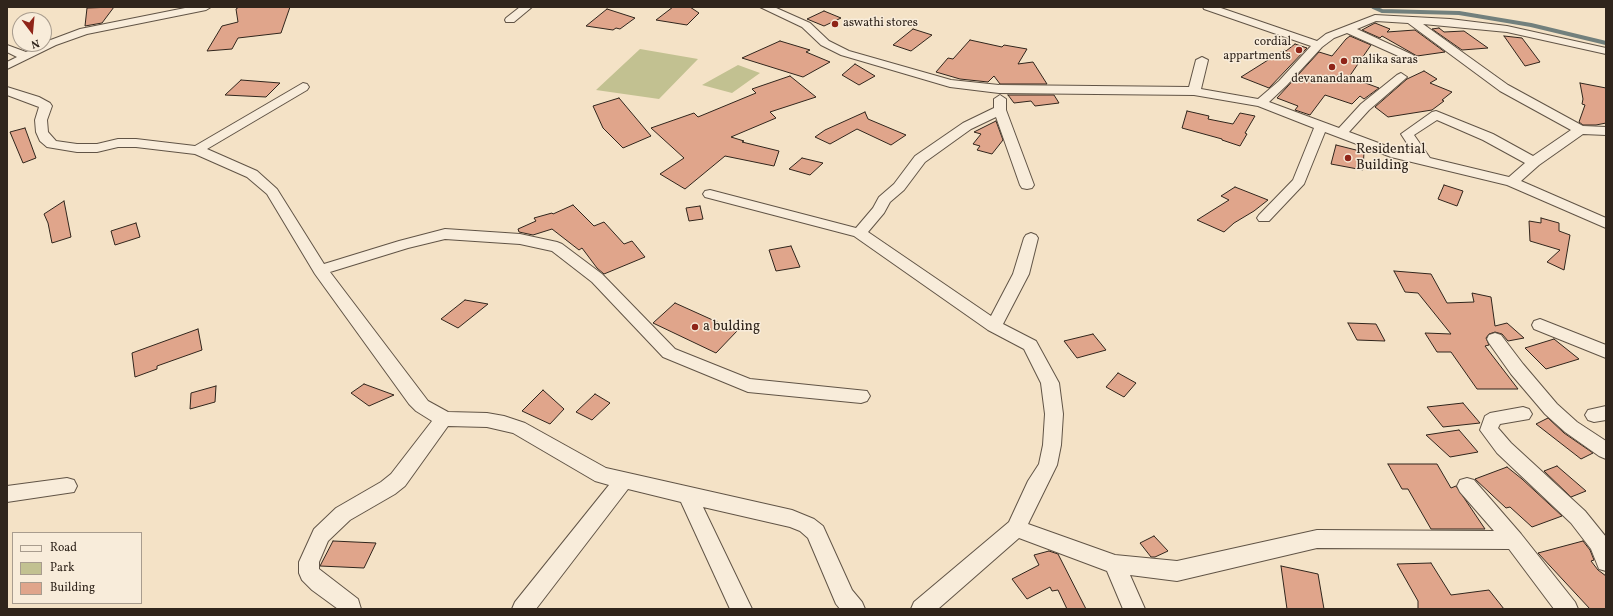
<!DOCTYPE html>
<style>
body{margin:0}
#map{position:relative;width:1613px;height:616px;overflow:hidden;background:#f4e2c6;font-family:Vollkorn,serif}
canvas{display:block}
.frame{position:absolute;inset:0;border:8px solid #30251c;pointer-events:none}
.legend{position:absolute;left:12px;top:532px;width:130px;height:72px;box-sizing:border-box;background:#f8ecda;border:1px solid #a89c8e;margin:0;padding:5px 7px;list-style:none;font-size:12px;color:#30251c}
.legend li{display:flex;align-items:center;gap:8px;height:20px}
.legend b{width:20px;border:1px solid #a89c8e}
.north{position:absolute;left:12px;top:12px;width:40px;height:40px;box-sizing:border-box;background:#f8ecda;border:1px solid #a89c8e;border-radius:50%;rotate:164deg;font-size:11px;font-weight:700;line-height:16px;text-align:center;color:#30251c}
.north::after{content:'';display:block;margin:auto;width:14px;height:18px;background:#8f2418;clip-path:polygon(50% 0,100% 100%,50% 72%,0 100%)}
</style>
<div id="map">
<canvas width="1613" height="616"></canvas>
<div class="frame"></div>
<ul class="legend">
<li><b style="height:5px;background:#f8ecda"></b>Road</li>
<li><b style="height:11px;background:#c2c191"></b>Park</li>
<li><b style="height:11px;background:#e0a58b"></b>Building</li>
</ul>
<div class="north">N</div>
</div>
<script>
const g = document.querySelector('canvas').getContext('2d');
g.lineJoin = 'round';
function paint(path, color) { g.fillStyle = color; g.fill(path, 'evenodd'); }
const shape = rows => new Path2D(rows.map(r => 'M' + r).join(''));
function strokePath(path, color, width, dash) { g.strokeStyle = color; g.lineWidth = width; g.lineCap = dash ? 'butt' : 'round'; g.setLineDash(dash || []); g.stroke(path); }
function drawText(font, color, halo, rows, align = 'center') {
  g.font = font + ' Vollkorn,serif'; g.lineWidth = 3; g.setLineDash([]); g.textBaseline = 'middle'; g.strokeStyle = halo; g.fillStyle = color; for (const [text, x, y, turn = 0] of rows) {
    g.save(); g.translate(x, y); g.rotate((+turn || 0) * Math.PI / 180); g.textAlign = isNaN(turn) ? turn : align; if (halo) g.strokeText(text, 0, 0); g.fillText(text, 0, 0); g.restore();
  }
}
paint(shape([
 [640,49,698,59,659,99,596,90],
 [738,65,760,73,732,93,702,85]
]), '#c2c191');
strokePath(shape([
 [1373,7,1382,11,1459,13,1531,25,1606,43]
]), '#72807d', 4);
const building = shape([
 [114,7,102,23,85,26,87,8,114,7],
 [239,7,290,7,281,33,238,38,232,49,207,51,222,26,238,22,236,9,239,7],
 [673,7,690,7,699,13,687,25,656,20,673,7],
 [607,9,635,18,620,29,616,28,613,30,586,26,607,9],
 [824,11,841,18,824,26,807,19,824,11],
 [1375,23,1390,29,1387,32,1415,30,1445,52,1417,56,1382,36,1380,38,1362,30,1375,23],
 [1439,28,1444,32,1464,31,1488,48,1462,50,1432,29,1439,28],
 [913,29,932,35,911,51,893,45,913,29],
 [1350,36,1371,45,1349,77,1379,88,1364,99,1360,96,1352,104,1325,95,1310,115,1295,110,1298,106,1277,98,1319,52,1332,56,1346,39,1350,36],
 [1504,36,1522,38,1540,62,1525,66,1504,36],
 [970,40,1002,47,1004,45,1027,49,1018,64,1033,62,1047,84,1000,84,994,76,988,82,960,79,936,72,948,58,953,59,970,40],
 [780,41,810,50,806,52,830,62,803,77,742,58,780,41],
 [1295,44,1307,48,1269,88,1241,77,1284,50,1286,51,1295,44],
 [855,64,875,76,859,85,842,75,855,64],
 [1424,71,1437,79,1430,83,1452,92,1442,100,1444,101,1432,110,1388,117,1375,107,1407,79,1424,71],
 [790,76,816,97,770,112,776,118,731,137,744,141,742,142,779,151,774,166,725,156,685,189,660,174,684,158,651,128,694,113,698,117,756,93,752,89,790,76],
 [241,80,280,83,266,97,225,95,241,80],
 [1580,83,1606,88,1606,123,1596,125,1583,125,1579,122,1585,105,1582,104,1583,99,1580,83],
 [1008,95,1054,95,1059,103,1035,106,1031,101,1014,103,1008,95],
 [619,98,651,136,623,148,603,128,593,106,619,98],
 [1187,111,1209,116,1208,119,1233,124,1240,113,1255,116,1245,133,1247,134,1240,146,1222,140,1222,139,1182,128,1187,111],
 [865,112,868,119,906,135,891,145,857,129,830,144,815,137,825,130,865,112],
 [996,121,1003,140,992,154,977,150,980,146,973,144,981,134,974,132,996,121],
 [25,128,36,158,23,163,10,132,25,128],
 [1336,145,1364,152,1363,170,1331,164,1336,145],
 [802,158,823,163,810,175,789,169,802,158],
 [1444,185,1463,191,1457,206,1438,199,1444,185],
 [1235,187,1268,200,1254,211,1234,223,1224,232,1197,220,1229,200,1221,196,1235,187],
 [64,201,71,237,52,243,48,223,44,214,64,201],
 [573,205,594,226,604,222,624,244,632,241,645,257,604,274,597,268,582,248,579,250,552,229,533,235,519,232,518,229,536,221,534,218,552,213,553,214,573,205],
 [700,206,703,219,689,221,686,208,700,206],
 [1541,218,1559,223,1559,231,1570,235,1564,270,1547,262,1560,250,1530,241,1529,221,1541,223,1541,218],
 [136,223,140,237,115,245,111,231,136,223],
 [791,246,800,267,776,271,769,250,791,246],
 [1394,271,1431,274,1447,303,1474,302,1472,293,1491,297,1495,326,1507,323,1524,338,1508,341,1502,334,1495,332,1489,334,1486,338,1489,345,1485,346,1518,389,1477,389,1451,352,1437,352,1425,333,1451,334,1418,293,1405,292,1394,271],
 [465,300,488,304,458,328,441,319,465,300],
 [675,303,737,331,716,353,653,323,675,303],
 [1348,323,1376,324,1385,341,1357,340,1348,323],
 [198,329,202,350,157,366,157,369,135,377,132,353,198,329],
 [1093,334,1106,350,1077,358,1064,341,1093,334],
 [1554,339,1579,359,1546,369,1525,348,1554,339],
 [1118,373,1136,383,1124,397,1106,387,1118,373],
 [364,384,394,395,369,406,351,393,364,384],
 [216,386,215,402,190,409,191,393,216,386],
 [543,390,564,409,550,424,522,411,543,390],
 [595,394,610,403,592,420,576,412,595,394],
 [1463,403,1480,423,1443,427,1427,407,1463,403],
 [1548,418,1564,433,1593,453,1581,459,1536,424,1548,418],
 [1459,430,1478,452,1450,457,1426,435,1459,430],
 [1388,464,1437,464,1451,488,1456,486,1485,529,1431,529,1408,489,1402,489,1388,464],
 [1557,466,1586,491,1571,497,1544,471,1557,466],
 [1507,467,1522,479,1562,516,1532,527,1510,507,1506,508,1475,479,1507,467],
 [1154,536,1168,551,1155,557,1151,557,1140,543,1154,536],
 [333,541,376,543,364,568,320,566,333,541],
 [1583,541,1590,550,1594,560,1591,561,1598,570,1606,576,1606,609,1590,609,1538,553,1583,541],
 [1049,551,1058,554,1086,609,1067,609,1058,590,1052,591,1050,587,1027,599,1012,579,1039,565,1034,555,1049,551],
 [1431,563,1451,595,1489,590,1504,609,1418,609,1418,601,1397,564,1431,563],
 [1281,566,1318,574,1324,609,1287,609,1281,566]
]);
paint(building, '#e0a58b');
strokePath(building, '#30251c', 1);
const minor = shape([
 [190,7,211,7,206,10,87,34,56,45,7,69,7,62,17,57,7,52,7,45,26,52,48,41,80,29,190,7],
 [520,7,532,7,514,22,506,22,505,20,506,18,520,7],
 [760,7,774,7,810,23,829,41,849,51,951,80,999,85,1189,87,1196,60,1202,57,1208,60,1201,89,1258,99,1279,81,1311,46,1204,9,1203,7,1218,7,1317,41,1326,34,1375,15,1450,19,1507,26,1606,48,1606,54,1507,32,1423,24,1508,85,1583,126,1606,127,1606,135,1583,134,1539,165,1521,181,1606,218,1606,228,1507,185,1391,157,1325,132,1304,184,1269,221,1259,221,1257,218,1259,215,1293,180,1314,128,1258,106,1194,95,999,93,950,87,841,55,821,45,802,27,760,7],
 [1376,21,1408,23,1500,91,1571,130,1533,156,1493,134,1436,111,1432,112,1401,134,1414,154,1400,151,1349,132,1369,110,1405,79,1407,77,1401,73,1397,75,1361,104,1339,128,1269,102,1287,85,1322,47,1334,38,1347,33,1405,59,1413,59,1415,57,1413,55,1357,29,1376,21],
 [1437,120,1483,140,1525,163,1509,177,1430,158,1414,135,1437,120],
 [303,83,307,84,309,87,307,90,207,149,257,171,277,189,324,264,399,241,445,229,520,234,557,242,562,244,602,274,675,349,750,379,867,391,870,396,867,401,861,403,748,392,663,357,592,282,552,251,520,244,445,239,408,248,330,272,428,401,448,412,487,413,504,416,525,423,606,468,792,510,814,519,823,526,852,590,862,602,865,609,840,609,836,604,808,538,800,531,790,527,703,507,752,609,730,609,681,502,628,489,536,609,512,609,515,602,609,485,595,481,513,433,487,427,448,426,405,486,395,494,350,520,328,541,319,562,319,569,358,599,361,609,338,609,312,590,302,580,299,573,299,562,314,529,336,508,381,482,391,474,432,421,416,411,409,404,315,274,267,194,247,177,195,154,136,147,118,147,97,152,77,152,47,147,40,141,36,132,35,120,39,107,7,95,7,87,39,97,50,103,52,106,47,120,48,132,56,141,77,144,97,144,118,139,136,139,195,146,303,83],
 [1000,95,1006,99,1006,110,1034,185,1032,188,1027,189,1022,188,1020,185,996,117,971,129,925,162,904,190,890,202,884,213,868,232,991,316,1013,274,1024,238,1026,235,1031,233,1036,235,1038,238,1029,274,1003,324,1036,341,1059,383,1063,414,1061,445,1057,465,1028,524,1115,555,1177,561,1317,530,1494,531,1460,492,1457,486,1460,480,1467,478,1474,480,1521,534,1575,602,1578,609,1554,609,1509,549,1317,548,1177,581,1130,575,1145,609,1123,609,1107,571,1019,538,938,609,911,609,914,602,1009,522,1028,481,1039,464,1043,445,1045,414,1041,383,1024,349,988,330,854,236,705,197,703,194,705,191,710,190,856,228,873,208,879,197,894,184,915,156,963,123,994,108,994,99,1000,95],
 [1540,319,1606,345,1606,358,1534,329,1532,325,1534,321,1540,319],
 [1495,333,1501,335,1523,364,1557,404,1577,422,1606,441,1606,459,1599,456,1565,432,1545,414,1511,374,1489,343,1487,339,1489,335,1495,333],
 [1606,406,1606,420,1594,422,1588,420,1585,415,1588,410,1606,406],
 [1523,407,1529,409,1532,414,1529,419,1500,424,1498,428,1511,443,1585,511,1606,537,1606,571,1599,569,1591,549,1571,523,1497,453,1480,430,1485,416,1490,413,1523,407],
 [67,478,74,480,77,486,74,492,7,502,7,486,67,478]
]);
strokePath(minor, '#615446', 2);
paint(minor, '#f8ecda');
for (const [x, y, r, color] of [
 [835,24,4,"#8f2418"],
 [1299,50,4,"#8f2418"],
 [1344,61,4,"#8f2418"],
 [1332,67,4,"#8f2418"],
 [1348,158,4,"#8f2418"],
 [695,327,4,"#8f2418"]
]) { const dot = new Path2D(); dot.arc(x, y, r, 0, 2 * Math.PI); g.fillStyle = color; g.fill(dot); strokePath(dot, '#f8ecda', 1.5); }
drawText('12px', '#30251c', '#f8ecda', [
 ["aswathi stores",843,24],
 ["cordial",1291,43,"right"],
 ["appartments",1291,57,"right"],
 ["malika saras",1352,61],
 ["devanandanam",1332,80,"center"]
], 'left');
drawText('14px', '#30251c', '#f8ecda', [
 ["Residential",1356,150],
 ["Building",1356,166],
 ["a bulding",703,327]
], 'left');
</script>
